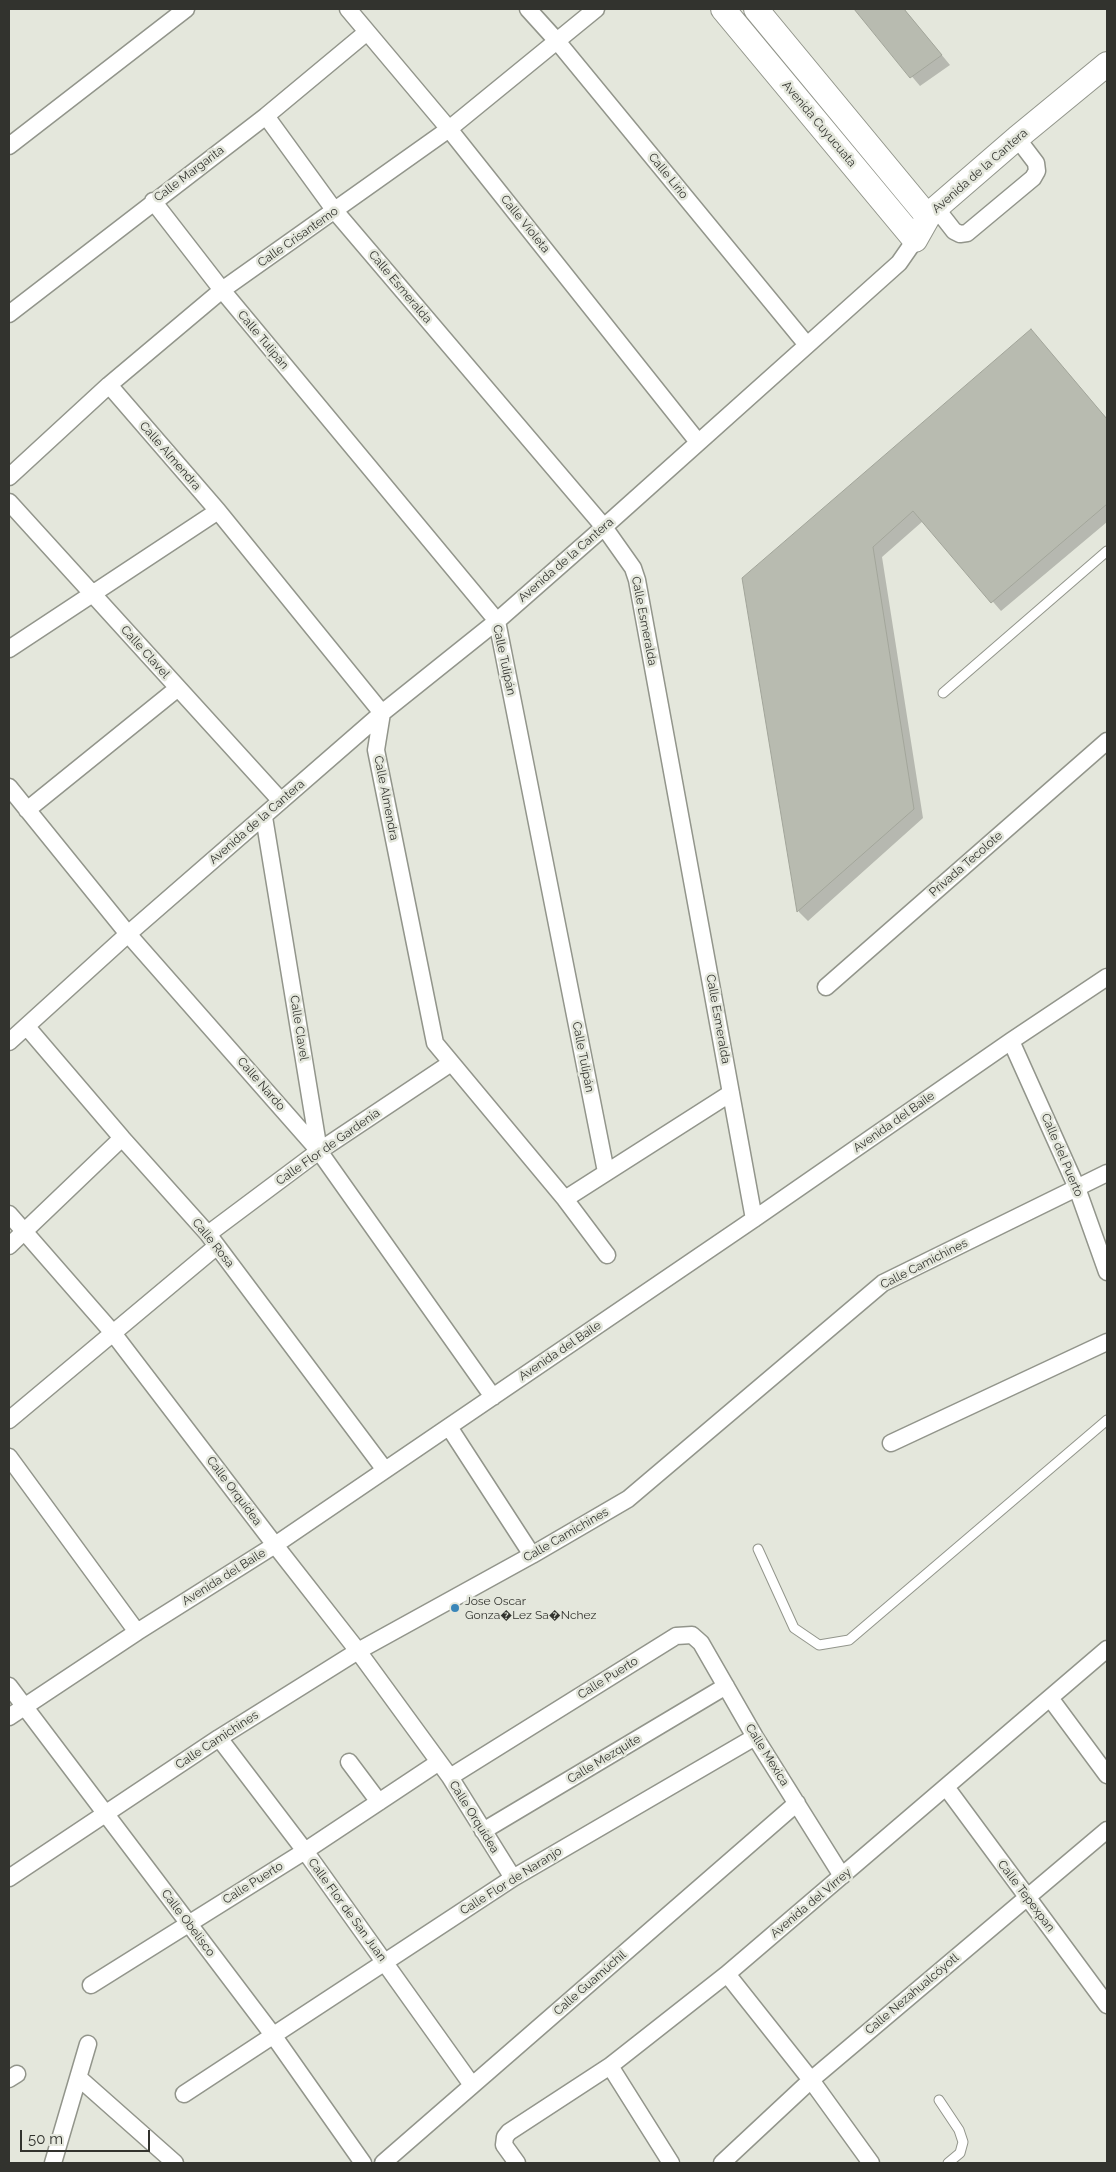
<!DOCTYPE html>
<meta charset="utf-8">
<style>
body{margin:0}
#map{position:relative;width:1116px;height:2172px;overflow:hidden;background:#e4e7dc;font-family:Raleway,sans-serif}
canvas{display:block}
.frame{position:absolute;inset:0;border:10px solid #32332e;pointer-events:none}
.scale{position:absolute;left:20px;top:2130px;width:130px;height:22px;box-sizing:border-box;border:2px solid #32332e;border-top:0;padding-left:6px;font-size:15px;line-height:18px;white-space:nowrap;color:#32332e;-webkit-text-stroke:4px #e4e7dc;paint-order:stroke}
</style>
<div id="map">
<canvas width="1116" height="2172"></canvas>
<div class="frame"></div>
<div class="scale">50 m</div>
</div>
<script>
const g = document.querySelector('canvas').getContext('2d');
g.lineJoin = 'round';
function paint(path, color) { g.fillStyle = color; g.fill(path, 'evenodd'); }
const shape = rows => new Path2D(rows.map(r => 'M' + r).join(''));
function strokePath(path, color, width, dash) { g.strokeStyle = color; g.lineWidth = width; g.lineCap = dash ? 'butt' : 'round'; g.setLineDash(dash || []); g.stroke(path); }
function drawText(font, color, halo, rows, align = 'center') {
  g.font = font + ' Raleway,sans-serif'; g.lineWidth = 5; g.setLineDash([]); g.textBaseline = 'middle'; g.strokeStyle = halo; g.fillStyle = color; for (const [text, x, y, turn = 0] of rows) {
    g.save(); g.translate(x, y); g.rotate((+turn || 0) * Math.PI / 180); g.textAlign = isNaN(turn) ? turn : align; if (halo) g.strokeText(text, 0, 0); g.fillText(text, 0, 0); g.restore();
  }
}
paint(shape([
 [855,9,904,9,950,65,920,86],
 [1040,340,1107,419,1107,522,1001,611,923,521,882,557,923,818,808,921,799,912,744,579]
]), '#0003');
const building = shape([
 [854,9,904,9,942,55,910,78,854,9],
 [1031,329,1107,419,1107,504,991,603,913,511,873,547,914,809,797,912,742,578,1031,329]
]);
paint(building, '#b8bbb0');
strokePath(building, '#a2a59a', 1);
const lane = shape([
 [943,693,1107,551],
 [758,1549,794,1628,819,1645,849,1640,1107,1420],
 [939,2100,959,2130,963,2142,960,2153,948,2163]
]);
const street = shape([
 [348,9,449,129,698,442],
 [528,9,557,41,807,345],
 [266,116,335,211,604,527,633,568,637,580,754,1219],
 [9,146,186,9],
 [153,201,222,290,497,621,606,1172],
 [936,208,954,231,960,234,967,233,1033,178,1037,171,1036,163,1017,138],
 [9,314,266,116,367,32],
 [109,385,218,511,382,713,376,750,435,1043,565,1199,607,1255],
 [9,477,109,385,222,290,449,129,596,9],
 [9,502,281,801],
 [9,649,218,511],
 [9,787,128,934,319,1151,493,1397],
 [27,810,178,688],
 [264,817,319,1151],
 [826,987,1107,741],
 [27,1027,122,1138,208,1234,385,1470],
 [1011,1041,1077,1188,1107,1272],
 [9,1042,128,934,382,713,497,621,604,527,899,263,915,240],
 [565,1199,731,1093],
 [9,1214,113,1333,275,1545,358,1651,450,1777,513,1878],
 [208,1234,319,1151,451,1063],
 [9,1246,122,1138],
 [9,1420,217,1246],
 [449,1427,532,1555],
 [891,1443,1107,1342],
 [9,1457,137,1632],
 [9,1686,273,2035,363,2163],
 [1050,1698,1107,1775],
 [9,1717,137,1632,275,1545,754,1219,1011,1041,1107,977],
 [219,1738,305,1851,472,2085],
 [349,1762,379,1802],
 [450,1777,676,1636,692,1635,701,1643,755,1737,842,1876],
 [946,1787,1107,2005],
 [483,1831,726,1686],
 [9,1878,219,1738,358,1651,532,1555,628,1499,883,1283,1107,1173],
 [727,1974,811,2080,871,2163],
 [91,1985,305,1851,439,1762],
 [610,2066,671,2163],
 [79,2078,175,2163],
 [9,2079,17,2074],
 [184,2094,513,1878,755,1737],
 [53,2163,88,2044],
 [383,2163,797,1803],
 [517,2163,504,2145,505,2137,509,2132,610,2066,727,1974,1107,1649],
 [722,2163,811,2080,1107,1830]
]);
const secondary = shape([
 [723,9,915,240,928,217,936,208,1017,138,1107,64],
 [756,9,928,217]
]);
strokePath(lane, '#92958b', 11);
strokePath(street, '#92958b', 19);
strokePath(secondary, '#92958b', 26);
strokePath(lane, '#fff', 9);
strokePath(street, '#fff', 16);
strokePath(secondary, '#fff', 24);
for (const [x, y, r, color] of [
 [455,1608,5,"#3a86b9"]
]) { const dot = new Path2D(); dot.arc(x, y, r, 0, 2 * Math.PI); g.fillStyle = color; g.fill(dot); strokePath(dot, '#e4e7dc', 2); }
drawText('12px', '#32332e', '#e4e7dc', [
 ["Avenida Cuyucuata",819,124,50],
 ["Avenida de la Cantera",980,171,-41],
 ["Calle Margarita",189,174,-37],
 ["Calle Lirio",668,176,51],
 ["Calle Violeta",525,224,51],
 ["Calle Crisantemo",298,237,-35],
 ["Calle Esmeralda",400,287,50],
 ["Calle Tulipán",263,340,50],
 ["Calle Almendra",170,456,49],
 ["Avenida de la Cantera",566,560,-41],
 ["Calle Esmeralda",644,621,79],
 ["Calle Clavel",145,652,48],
 ["Calle Tulipán",504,660,78],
 ["Calle Almendra",386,798,79],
 ["Avenida de la Cantera",257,822,-41],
 ["Privada Tecolote",966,864,-41],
 ["Calle Esmeralda",718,1019,80],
 ["Calle Clavel",299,1028,81],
 ["Calle Tulipán",583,1057,79],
 ["Calle Nardo",261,1084,49],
 ["Avenida del Baile",894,1122,-35],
 ["Calle Flor de Gardenia",328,1147,-35],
 ["Calle del Puerto",1062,1155,67],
 ["Calle Rosa",213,1243,51],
 ["Calle Camichines",924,1264,-27],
 ["Avenida del Baile",560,1351,-34],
 ["Calle Orquídea",234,1491,53],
 ["Calle Camichines",566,1535,-30],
 ["Avenida del Baile",224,1577,-32],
 ["Calle Puerto",608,1678,-32],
 ["Calle Camichines",217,1740,-33],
 ["Calle Mexica",767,1755,58],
 ["Calle Mezquite",604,1759,-31],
 ["Calle Orquídea",474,1817,58],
 ["Calle Flor de Naranjo",511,1881,-32],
 ["Calle Puerto",253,1883,-32],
 ["Calle Tepexpan",1026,1896,53],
 ["Avenida del Virrey",811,1903,-40],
 ["Calle Flor de San Juan",347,1910,54],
 ["Calle Obelisco",188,1923,53],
 ["Calle Guamúchil",590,1983,-41],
 ["Calle Nezahualcóyotl",912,1994,-40]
]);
drawText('12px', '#32332e', '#e4e7dc', [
 ["Jose Oscar",465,1601],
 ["Gonza�Lez Sa�Nchez",465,1615]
], 'left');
</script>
